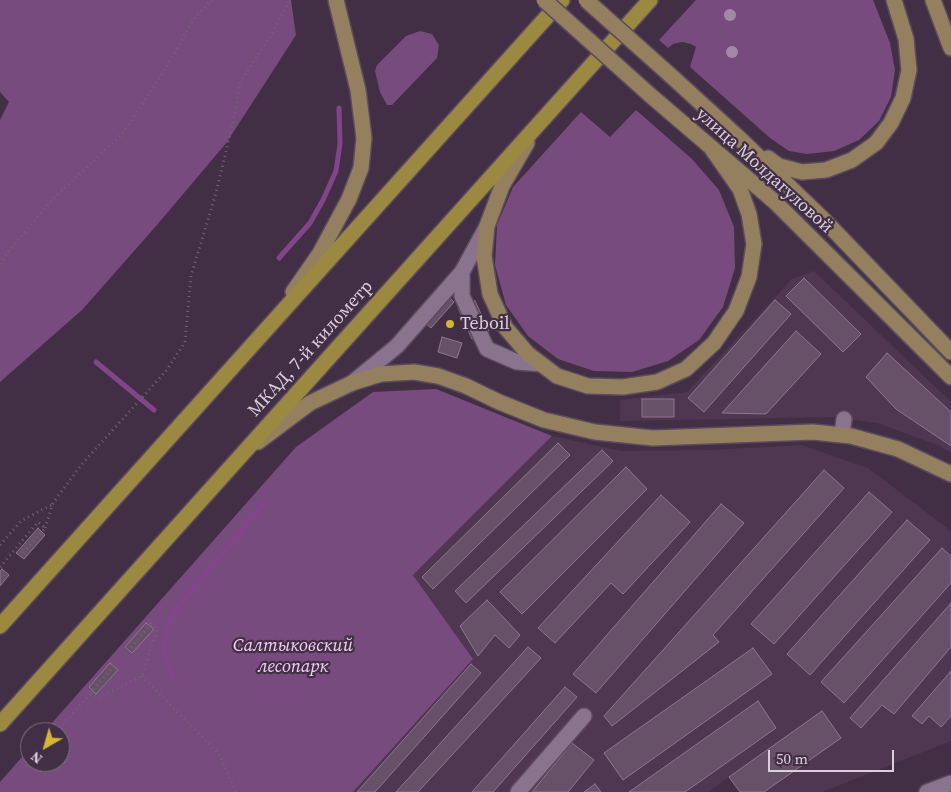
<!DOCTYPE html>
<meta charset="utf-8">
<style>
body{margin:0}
#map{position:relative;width:951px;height:792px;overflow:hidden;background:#432f45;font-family:"Source Serif 4",serif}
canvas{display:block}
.north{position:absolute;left:20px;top:722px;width:50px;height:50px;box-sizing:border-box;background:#432f45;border:1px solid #806f81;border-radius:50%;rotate:218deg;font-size:14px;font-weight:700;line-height:20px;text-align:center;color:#dbcfdc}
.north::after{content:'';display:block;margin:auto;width:18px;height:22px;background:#d4b635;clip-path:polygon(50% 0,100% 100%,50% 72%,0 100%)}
.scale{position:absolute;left:768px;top:750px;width:126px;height:22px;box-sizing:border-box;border:2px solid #dbcfdc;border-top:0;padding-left:6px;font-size:15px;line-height:18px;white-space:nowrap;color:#dbcfdc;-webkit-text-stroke:4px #432f45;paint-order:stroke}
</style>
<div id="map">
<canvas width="951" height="792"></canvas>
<div class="north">N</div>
<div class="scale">50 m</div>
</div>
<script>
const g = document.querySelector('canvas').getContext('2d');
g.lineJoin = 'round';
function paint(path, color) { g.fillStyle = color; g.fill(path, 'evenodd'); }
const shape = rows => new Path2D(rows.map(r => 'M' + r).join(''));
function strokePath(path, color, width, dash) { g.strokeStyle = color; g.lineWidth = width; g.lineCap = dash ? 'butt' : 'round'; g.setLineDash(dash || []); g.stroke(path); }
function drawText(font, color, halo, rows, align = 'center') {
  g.font = font + ' "Source Serif 4",serif'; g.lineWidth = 4.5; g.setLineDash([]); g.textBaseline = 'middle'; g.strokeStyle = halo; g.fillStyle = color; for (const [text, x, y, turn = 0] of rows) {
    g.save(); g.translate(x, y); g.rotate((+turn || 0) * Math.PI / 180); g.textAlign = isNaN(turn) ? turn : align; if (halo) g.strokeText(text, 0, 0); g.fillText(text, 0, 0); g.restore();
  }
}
paint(shape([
 [814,271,951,402,951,453,938,445,877,423,834,417,620,421,620,400,687,392,792,279],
 [552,436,621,451,716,450,801,445,868,468,951,531,951,741,822,792,740,792,729,777,708,792,353,792,473,659,413,575]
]), '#4f3752');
paint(shape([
 [0,0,291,0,296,35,227,142,157,225,82,310,0,382,0,120,9,102,0,92],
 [696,0,873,0,890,43,895,70,891,97,879,121,859,140,834,151,807,154,789,151,770,138,690,67,696,47,691,44,682,42,673,44,668,48,659,40],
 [420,31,432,34,439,45,437,58,392,105,387,105,380,92,375,71,377,65,406,36],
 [636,110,692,159,719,190,734,227,735,268,723,307,699,340,668,361,632,372,594,371,558,359,528,336,506,305,495,265,497,225,513,187,581,112,610,137],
 [436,389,552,436,413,575,473,659,353,792,0,792,0,782,30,748,30,762,60,762,60,732,44,732,296,447,373,392]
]), '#774b7d');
strokePath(shape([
 [279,258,310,223,323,200,336,171,340,144,339,108],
 [96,362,154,410],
 [173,678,166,659,164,643,167,627,174,612,265,502]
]), '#82458a', 5);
const building = shape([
 [804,278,861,334,843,352,786,296,804,278],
 [439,288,454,302,431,328,415,314,439,288],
 [775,300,791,314,704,412,688,398,775,300],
 [475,301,489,331,472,339,458,308,475,301],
 [796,331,821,354,766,414,722,413,796,331],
 [442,337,462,343,457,358,438,352,442,337],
 [887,353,951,412,951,446,896,409,866,377,887,353],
 [642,399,674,399,674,417,642,417,642,399],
 [558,443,570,455,433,589,422,577,558,443],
 [602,450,613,461,466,603,455,591,602,450],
 [626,467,647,489,522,614,500,592,626,467],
 [824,470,844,488,713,635,719,642,612,726,604,716,824,470],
 [869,492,892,512,774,644,751,624,869,492],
 [661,495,690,522,623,594,611,583,555,643,538,628,661,495],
 [721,504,744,523,596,693,573,674,721,504],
 [907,520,930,540,810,675,787,654,907,520],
 [38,528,45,535,24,559,16,553,38,528],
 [942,548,951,556,951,583,844,703,821,682,942,548],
 [2,569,9,575,0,586,0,571,2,569],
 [487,600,520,635,509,648,495,635,478,656,460,626,487,600],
 [951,603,951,647,894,714,882,705,861,728,850,718,951,603],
 [146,623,154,629,132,653,125,647,146,623],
 [528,647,541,658,418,792,396,792,528,647],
 [753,648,772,674,623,780,604,753,753,648],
 [110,663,118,670,96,694,89,687,110,663],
 [471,664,481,673,375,792,357,792,471,664],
 [951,671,951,716,941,727,929,716,922,724,912,716,951,671],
 [565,687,577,697,493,792,472,792,565,687],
 [758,701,776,728,685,792,629,792,758,701],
 [822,711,841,738,764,792,740,792,729,777,822,711],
 [572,743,594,760,568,792,532,792,572,743],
 [595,784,601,792,584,792,595,784]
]);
paint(building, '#665168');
strokePath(building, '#8d7790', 1);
const minor = shape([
 [462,272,462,296,487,349,517,362,541,364],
 [352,383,397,346,462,272,487,226],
 [842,435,844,419],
 [518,792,584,716],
 [927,792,951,783]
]);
const major = shape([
 [933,0,951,48],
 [669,74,738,137,825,221,951,352],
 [650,95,775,202,951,377],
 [527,143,502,186,487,226,484,256,490,294,505,327,528,354,557,376,588,386,623,387,657,382,686,369,714,343,736,311,749,277,754,244,749,214,740,189,712,149],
 [768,158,779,166,802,172,826,170,852,160,876,143,891,123,903,98,909,70,906,39,894,0],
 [293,292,320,253,349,199,361,168,364,138,358,90,336,0],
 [258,442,310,403,352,383,381,374,414,372,438,376,466,386,499,402,544,420,595,432,653,438,813,432,851,436,898,449,951,474]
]);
const highway = shape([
 [0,626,562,0],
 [0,724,650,0]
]);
strokePath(minor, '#5b4b5d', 18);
strokePath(major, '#5b4b5d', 18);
strokePath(highway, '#5b4b5d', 18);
strokePath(shape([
 [0,264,8,252,52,200,123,133,164,71,195,17,212,0],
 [45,528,53,503,82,464,166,371,185,342,191,276,216,193,233,122,240,82,270,37,290,0],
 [0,545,21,521,53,504],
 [0,567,38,522,45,528,20,556],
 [0,579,6,572],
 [114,666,91,692,98,698,142,676,157,629,151,624,129,650],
 [142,676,220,755,236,792],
 [56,732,93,691],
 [26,766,30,761]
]), '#746376', 3, [1, 4]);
strokePath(minor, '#8a748d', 15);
strokePath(major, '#94805f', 15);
strokePath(highway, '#9b8841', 15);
const majorBridge = shape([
 [544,0,650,95],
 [586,0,669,74]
]);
strokePath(majorBridge, '#5b4b5d', 18, []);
strokePath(majorBridge, '#94805f', 15);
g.fillStyle = '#a488a7';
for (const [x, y] of [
 [730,15],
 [732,52]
]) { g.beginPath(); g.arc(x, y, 6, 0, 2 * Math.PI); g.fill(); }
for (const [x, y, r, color] of [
 [450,324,5,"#d4b635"]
]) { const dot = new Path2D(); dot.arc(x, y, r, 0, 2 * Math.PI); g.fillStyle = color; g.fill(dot); strokePath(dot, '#432f45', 2); }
drawText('18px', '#dbcfdc', '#432f45', [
 ["улица Молдагуловой",764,171,42],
 ["МКАД, 7-й километр",311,349,-48]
]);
drawText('18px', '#dbcfdc', '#432f45', [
 ["Teboil",460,324]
], 'left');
drawText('italic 18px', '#f3d1f7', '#432f45', [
 ["Салтыковский",293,646],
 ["лесопарк",293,667]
]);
</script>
